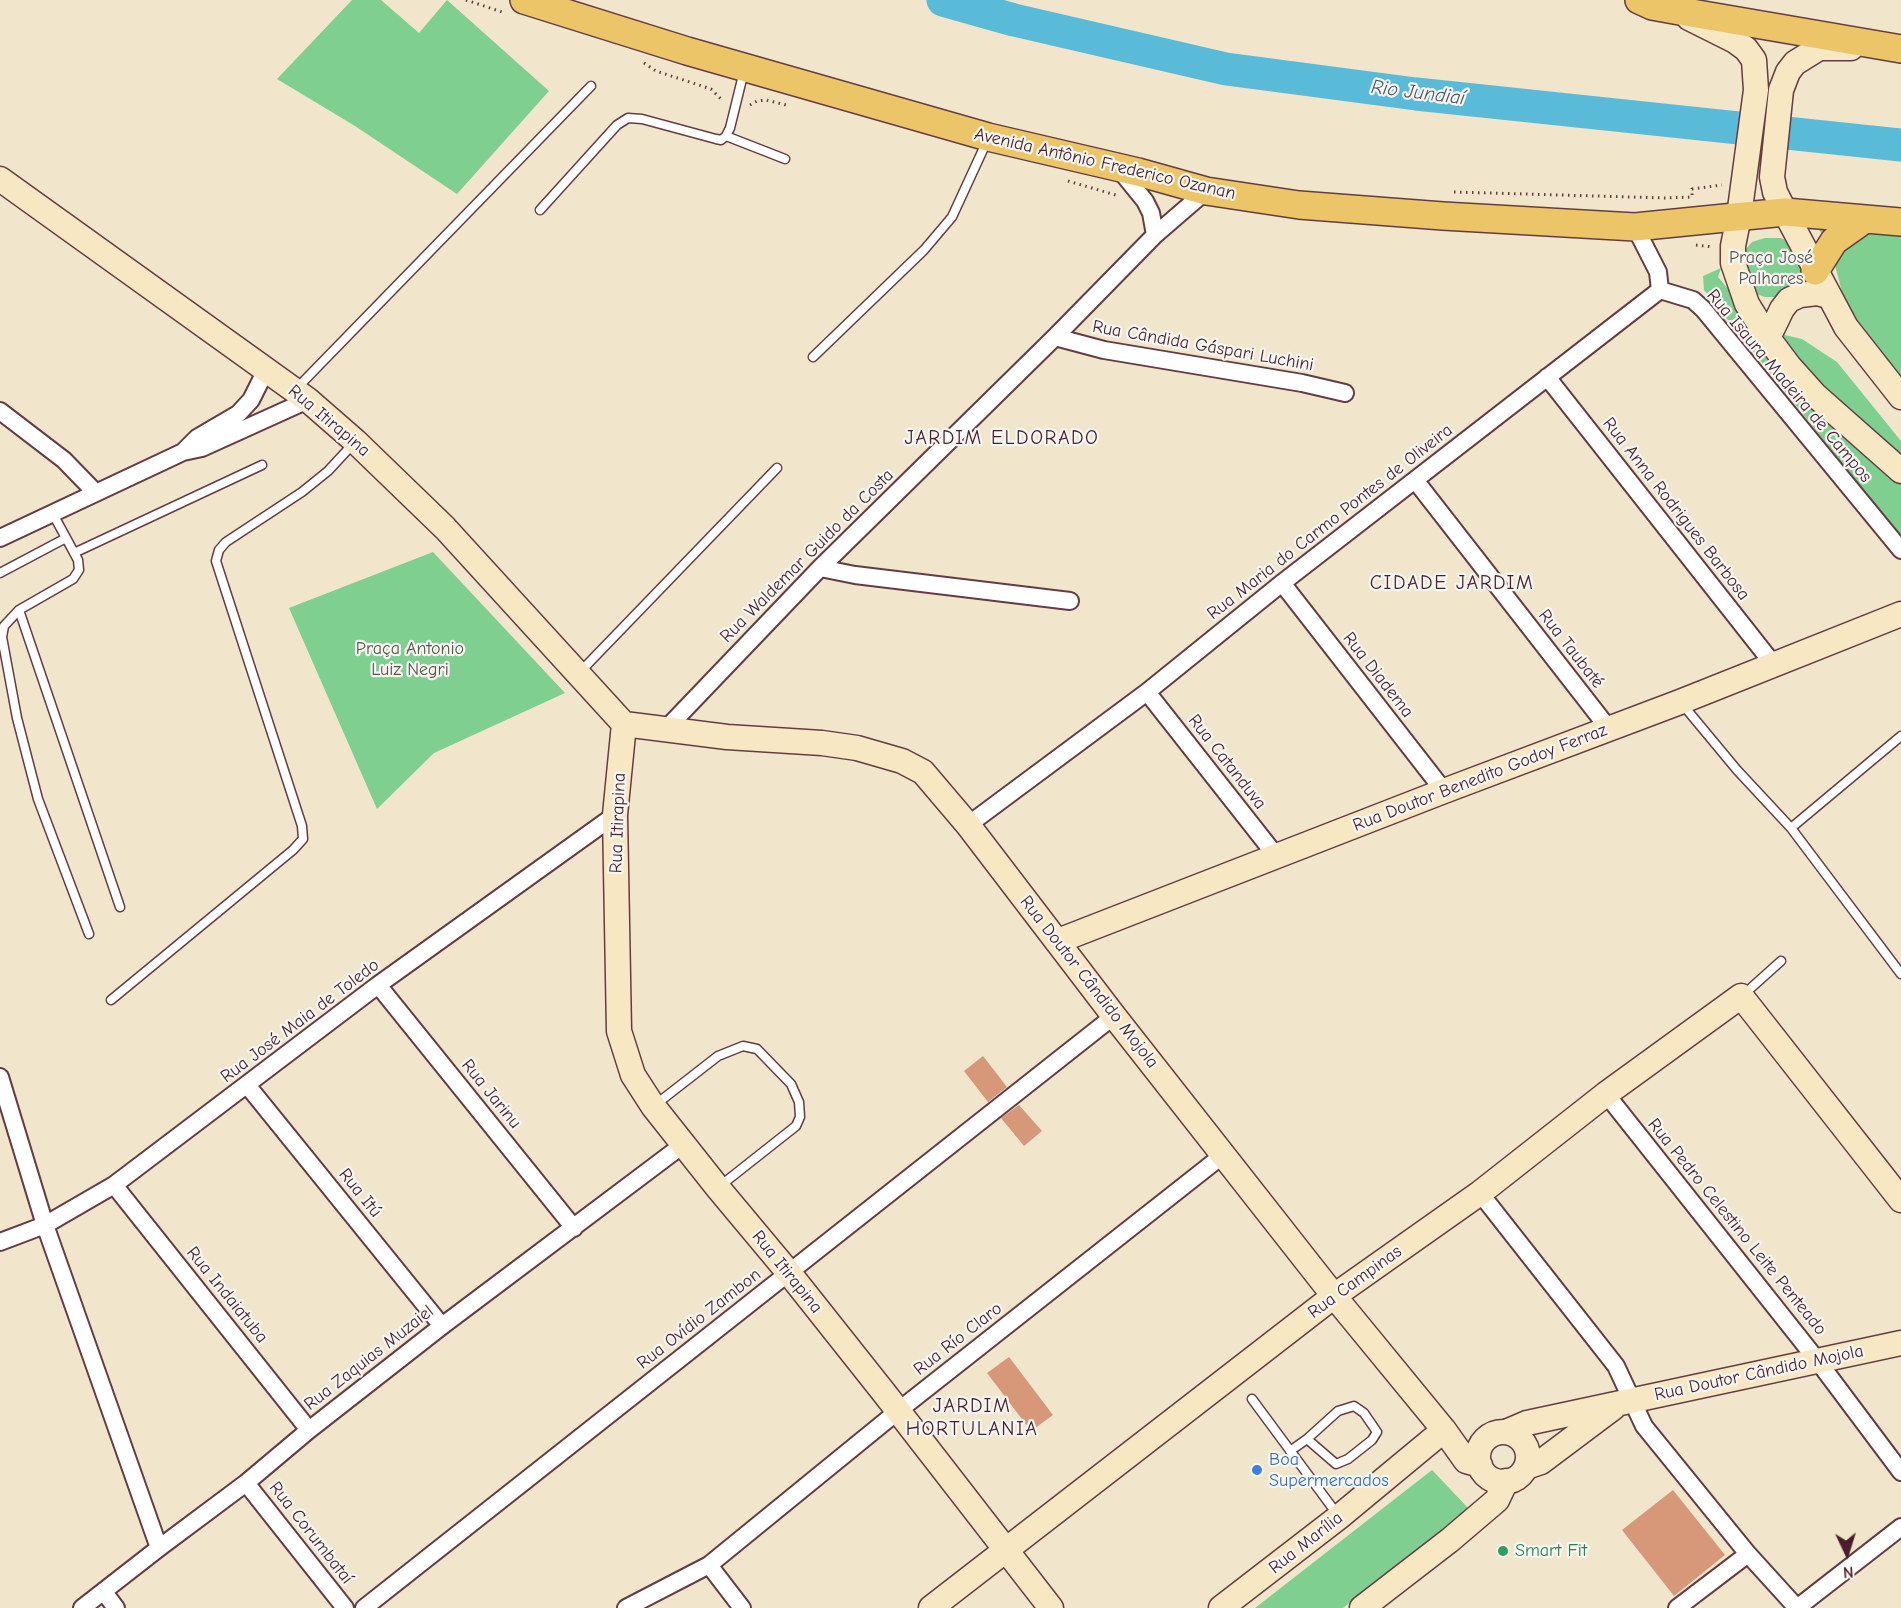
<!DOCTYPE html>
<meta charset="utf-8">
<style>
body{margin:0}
#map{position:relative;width:1901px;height:1608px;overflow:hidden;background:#f1e5cc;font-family:"Comic Neue",sans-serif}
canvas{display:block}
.north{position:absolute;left:1817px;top:1524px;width:60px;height:60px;-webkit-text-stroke:4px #f6f6f2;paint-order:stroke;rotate:176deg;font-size:16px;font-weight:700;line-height:24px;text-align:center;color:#4a1f2b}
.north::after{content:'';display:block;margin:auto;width:21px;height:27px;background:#4a1f2b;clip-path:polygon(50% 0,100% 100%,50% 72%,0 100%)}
</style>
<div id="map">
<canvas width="1901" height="1608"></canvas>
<div class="north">N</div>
</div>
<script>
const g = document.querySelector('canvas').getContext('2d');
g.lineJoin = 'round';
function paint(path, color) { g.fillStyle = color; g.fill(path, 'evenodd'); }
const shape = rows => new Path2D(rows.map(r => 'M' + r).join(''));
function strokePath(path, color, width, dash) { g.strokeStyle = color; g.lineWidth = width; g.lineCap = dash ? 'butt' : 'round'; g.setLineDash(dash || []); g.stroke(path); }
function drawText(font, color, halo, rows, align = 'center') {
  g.font = font + ' "Comic Neue",sans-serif'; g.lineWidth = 4.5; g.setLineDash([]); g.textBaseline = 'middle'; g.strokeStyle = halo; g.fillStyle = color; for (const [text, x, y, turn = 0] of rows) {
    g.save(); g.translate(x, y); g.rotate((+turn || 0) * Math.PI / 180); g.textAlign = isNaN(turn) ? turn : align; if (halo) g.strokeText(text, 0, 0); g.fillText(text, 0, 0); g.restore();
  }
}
paint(shape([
 [352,0,381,0,419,33,447,0,549,91,457,194,355,126,277,79],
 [1813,222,1901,228,1901,387,1849,318,1829,243],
 [1765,238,1780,238,1786,240,1794,247,1801,262,1800,273,1796,289,1780,297,1765,297,1756,294,1740,256,1752,242],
 [1721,268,1718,277,1763,330,1802,339,1837,362,1901,441,1901,537,1704,290,1703,276],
 [433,552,565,693,434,753,377,809,289,608],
 [1432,1470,1470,1510,1343,1608,1255,1608]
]), '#7ecf90');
strokePath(shape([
 [943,0,1014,20,1226,69,1416,94,1901,145]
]), '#59bbd7', 33);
paint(shape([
 [983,1056,1007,1087,988,1102,964,1071],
 [1019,1105,1042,1131,1024,1146,1001,1118],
 [1009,1357,1053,1415,1031,1431,987,1373],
 [1673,1490,1725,1555,1674,1596,1622,1530]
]), '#d79879');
const lane = shape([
 [726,136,785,159],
 [540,210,617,125,628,118,642,119,716,139,721,140,726,136,730,128,744,71],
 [813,357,924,250,952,217,987,141],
 [296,389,591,86],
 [53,514,78,560,79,570,73,579,19,610,4,626,2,637,17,718,38,799,89,934],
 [74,553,262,465],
 [0,573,66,538],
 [19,610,120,907],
 [580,672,777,468],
 [1683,705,1737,770,1791,828,1901,974],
 [1791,828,1901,736],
 [1742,996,1781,961],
 [111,1000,293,850,303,839,302,826,216,561,219,550,226,542,302,492,328,471,353,444],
 [655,1105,718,1056,743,1046,757,1049,791,1084,799,1102,800,1117,796,1126,720,1186],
 [1252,1399,1337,1514],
 [1290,1451,1307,1439,1338,1411,1354,1406,1364,1413,1377,1432,1372,1440,1348,1459,1336,1464,1307,1439]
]);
const street = shape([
 [1119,169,1145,201,1151,213,1155,235],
 [1635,227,1658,272,1660,290],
 [1660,290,1693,300,1703,309,1901,550],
 [1055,337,1104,350,1302,383,1345,393],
 [1547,377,1774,665],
 [0,411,64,460,96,493],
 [184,451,197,438,238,414,251,400,266,370],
 [1415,480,1609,729],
 [0,538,183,452,202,448,308,400],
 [820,568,855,575,1070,601],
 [1282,583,1444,791],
 [1147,692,1277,857],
 [666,729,820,568,1055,337,1155,235,1206,191],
 [968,825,1147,692,1282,583,1660,290],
 [378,985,574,1228],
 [0,1077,45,1225,159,1548],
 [247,1085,442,1326],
 [1606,1094,1817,1360,1901,1472],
 [114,1185,309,1430],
 [1480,1193,1616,1366,1644,1426,1748,1554,1797,1608,1901,1527],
 [0,1242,45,1225,114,1185,378,985,615,815],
 [246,1483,345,1608],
 [709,1565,742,1608],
 [104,1592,116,1608],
 [82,1608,159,1548,246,1483,309,1430,442,1326,684,1144],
 [364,1608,1114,1016],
 [626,1608,709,1565,898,1411,1223,1155],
 [1677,1608,1748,1554]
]);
const secondary = shape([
 [1689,18,1735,41,1746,49,1754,60,1756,90,1739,216,1733,246,1733,263,1747,304,1768,338,1789,366,1815,395,1901,471],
 [1851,48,1819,48,1795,63,1788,72,1781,90,1772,177,1775,192,1785,212,1846,327,1901,397],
 [0,179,308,400,355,441,445,528,624,724,615,815,619,1031,633,1075,653,1106,718,1188,789,1273,885,1394,1051,1608],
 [1768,338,1782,309,1789,300,1800,295,1817,293,1828,296],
 [624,724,727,737,822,743,857,748,902,761,923,772,968,825,1114,1016,1334,1296,1444,1430,1466,1461,1480,1465],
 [1058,941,1444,791,1680,702,1901,614],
 [1506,1432,1527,1423,1901,1343],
 '1478 1457a25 25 0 1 1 50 0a25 25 0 1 1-50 0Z',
 [1526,1467,1541,1462,1613,1408],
 [931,1608,1334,1296,1480,1193,1606,1094,1741,996,1901,1200],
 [1221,1608,1339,1517,1444,1430],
 [1362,1608,1450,1540,1497,1500,1506,1481]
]);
const primary = shape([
 [524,0,687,51,988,137,1138,172,1206,191,1299,205,1443,216,1635,227,1785,212,1901,222],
 [1639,0,1652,6,1674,10,1901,49],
 [1815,271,1834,241,1865,219]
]);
strokePath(lane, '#633d43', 11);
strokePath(street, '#633d43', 20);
strokePath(secondary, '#633d43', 27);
strokePath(primary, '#633d43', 30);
strokePath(shape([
 [466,0,505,13],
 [644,63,656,71,711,89,723,101],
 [750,105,757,101,766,100,786,105],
 [1068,181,1119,196],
 [1454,192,1666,198,1692,197,1692,189,1722,185],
 [1696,245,1713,247]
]), '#633d43', 3, [1.5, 4.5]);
strokePath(lane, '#fff', 8);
strokePath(street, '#fff', 16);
strokePath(secondary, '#f7e8c3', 24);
strokePath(primary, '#ecc569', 27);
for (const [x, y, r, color] of [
 [1257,1470,6,"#3f7fe0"],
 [1503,1551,6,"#2e9e5b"]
]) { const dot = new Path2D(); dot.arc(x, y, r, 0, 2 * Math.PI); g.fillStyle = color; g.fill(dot); strokePath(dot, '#f6f6f2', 2); }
drawText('18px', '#4a1f2b', '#f6f6f2', [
 ["Avenida Antônio Frederico Ozanan",1105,164,13],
 ["Rua Cândida Gáspari Luchini",1203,346,10],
 ["Rua Isaura Madeira de Campos",1789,386,50],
 ["Rua Itirapina",329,421,40],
 ["Rua Anna Rodrigues Barbosa",1676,509,52],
 ["Rua Maria do Carmo Pontes de Oliveira",1330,522,-38],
 ["Rua Waldemar Guido da Costa",807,556,-45],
 ["Rua Taubaté",1571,649,52],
 ["Rua Diadema",1378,675,52],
 ["Rua Catanduva",1227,762,52],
 ["Rua Doutor Benedito Godoy Ferraz",1480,778,-21],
 ["Rua Itirapina",618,823,-88],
 ["Rua Doutor Cândido Mojola",1089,982,52],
 ["Rua José Maia de Toledo",300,1021,-37],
 ["Rua Jarinu",491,1094,51],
 ["Rua Itú",360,1193,51],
 ["Rua Pedro Celestino Leite Penteado",1737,1227,51],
 ["Rua Itirapina",787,1272,51],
 ["Rua Campinas",1355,1282,-36],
 ["Rua Indaiatuba",227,1295,51],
 ["Rua Ovídio Zambon",699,1319,-38],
 ["Rua Río Claro",958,1339,-38],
 ["Rua Zaquias Muzaiel",369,1358,-38],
 ["Rua Doutor Cândido Mojola",1759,1373,-12],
 ["Rua Corumbataí",311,1533,52],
 ["Rua Marília",1306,1543,-38]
]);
drawText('18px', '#5a5449', '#f6f6f2', [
 ["Praça José",1771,258],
 ["Palhares",1771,279],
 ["Praça Antonio",410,649],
 ["Luiz Negri",410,670]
]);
drawText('18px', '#366cbe', '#f6f6f2', [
 ["Boa",1269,1460],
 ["Supermercados",1269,1481]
], 'left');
drawText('18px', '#27864d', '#f6f6f2', [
 ["Smart Fit",1515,1551]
], 'left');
drawText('italic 20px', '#4f5667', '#f6f6f2', [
 ["Rio Jundiaí",1418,93,7]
]);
g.letterSpacing = '1.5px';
drawText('20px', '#4a1f2b', '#f6f6f2', [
 ["JARDIM ELDORADO",1002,438],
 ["CIDADE JARDIM",1452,583],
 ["JARDIM",972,1406],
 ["HORTULANIA",972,1429]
]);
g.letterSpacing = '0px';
</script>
